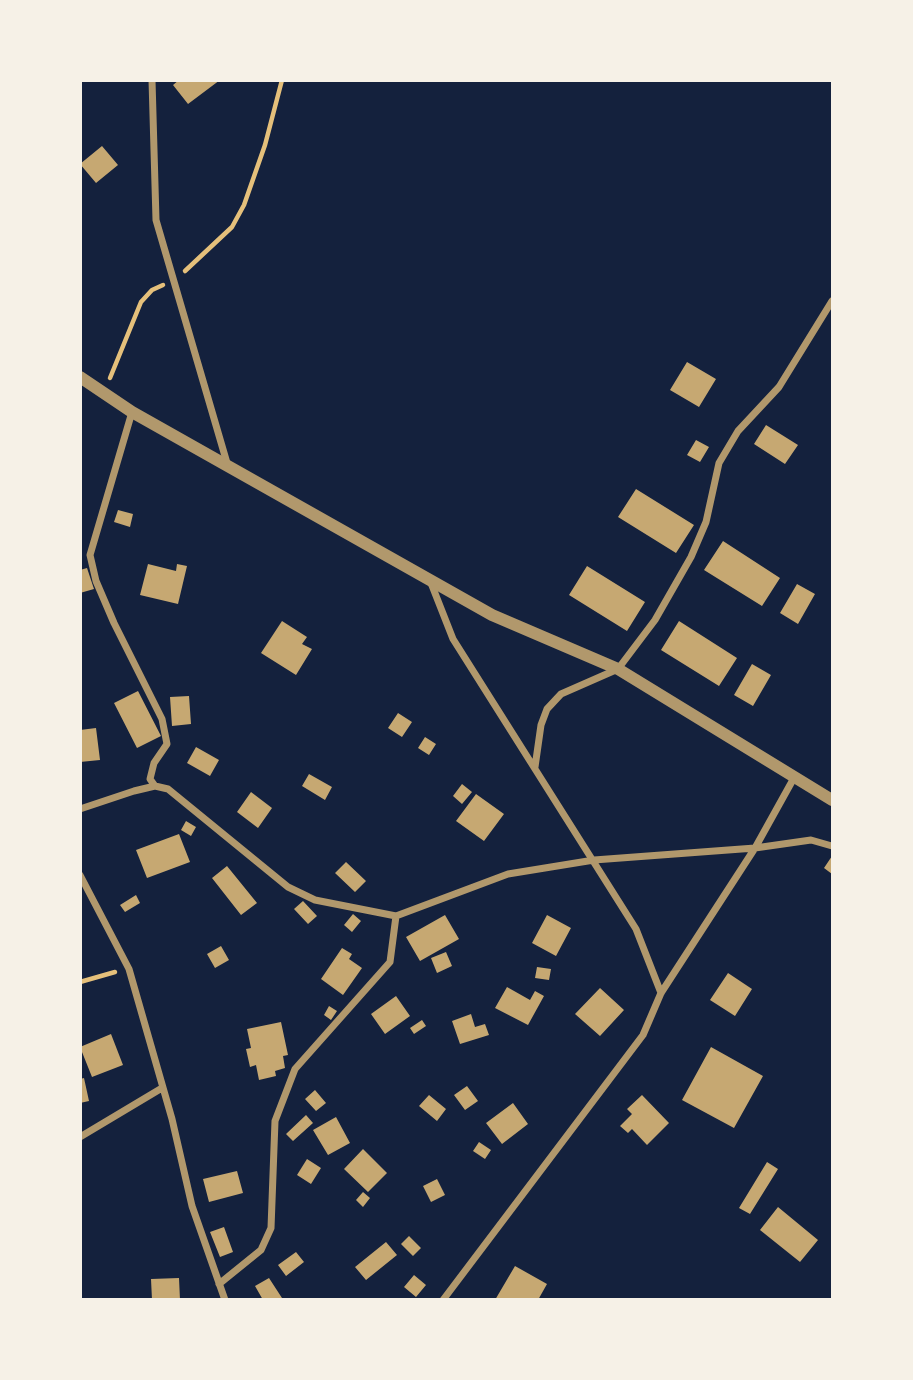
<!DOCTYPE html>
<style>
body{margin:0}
#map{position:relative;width:913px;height:1380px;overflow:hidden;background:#14213d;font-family:Mulish,sans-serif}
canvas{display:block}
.frame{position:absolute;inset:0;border:82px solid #f6f1e7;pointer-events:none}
</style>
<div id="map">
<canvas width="913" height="1380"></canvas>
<div class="frame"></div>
</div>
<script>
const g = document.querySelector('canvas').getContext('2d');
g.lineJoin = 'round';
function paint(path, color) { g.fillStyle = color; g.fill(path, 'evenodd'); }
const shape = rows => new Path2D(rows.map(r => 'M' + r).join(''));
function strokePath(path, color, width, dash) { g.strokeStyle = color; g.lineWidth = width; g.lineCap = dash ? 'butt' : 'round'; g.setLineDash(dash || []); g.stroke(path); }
paint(shape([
 [179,80,220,80,188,104,173,85],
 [102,146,118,165,96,183,80,164],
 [687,362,716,379,699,407,670,390],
 [766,425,798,445,785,464,754,444],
 [696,440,709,447,700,462,687,455],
 [636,489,694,525,676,553,618,517],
 [118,510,133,514,130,527,114,522],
 [723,541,780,578,762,606,704,570],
 [148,564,176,571,177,564,187,566,178,604,140,595],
 [587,566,645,602,627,631,569,595],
 [87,568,94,589,80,593,80,570],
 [797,584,815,594,798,624,780,613],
 [282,621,307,637,302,644,312,649,296,675,261,653],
 [679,621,737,658,719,686,661,650],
 [752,664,771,675,753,706,734,695],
 [138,691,161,736,137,748,114,703],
 [189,696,191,724,172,726,170,697],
 [398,713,412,722,402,737,388,728],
 [96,728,100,760,80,762,80,730],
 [425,737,436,744,429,755,418,748],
 [196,747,219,760,210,776,187,763],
 [309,774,332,787,325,800,302,786],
 [462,784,472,792,462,804,453,796],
 [251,792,272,808,258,828,237,812],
 [476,794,504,814,484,841,456,821],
 [186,821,196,827,191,836,181,830],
 [179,834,190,862,147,878,136,850],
 [832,856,832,874,824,868],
 [346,862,366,881,355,892,335,873],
 [227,866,257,903,241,915,212,878],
 [136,895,140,903,125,912,120,905],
 [303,901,317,916,308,924,294,909],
 [353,914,361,921,352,932,344,925],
 [445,915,459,939,420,961,406,937],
 [547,915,571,928,556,956,532,943],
 [221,946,229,960,215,968,207,954],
 [342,948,352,954,349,959,362,968,343,995,321,979],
 [446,952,452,966,437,973,431,958],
 [537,967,551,969,549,980,535,978],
 [728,973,752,989,735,1016,710,1000],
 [507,987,530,1000,535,991,544,996,528,1025,495,1008],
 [600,988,624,1010,600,1036,575,1014],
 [396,996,410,1016,385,1034,371,1014],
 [329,1006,337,1011,331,1020,324,1015],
 [471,1014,475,1027,485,1024,489,1035,460,1044,452,1021],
 [422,1020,426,1026,414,1034,410,1028],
 [281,1022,288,1055,283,1056,285,1068,275,1071,276,1076,259,1080,256,1065,250,1067,246,1049,251,1048,247,1029],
 [111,1034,123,1065,92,1077,80,1047],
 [711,1047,763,1076,734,1128,682,1100],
 [84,1078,89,1101,80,1103,80,1079],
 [467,1086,478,1101,465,1110,454,1095],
 [315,1090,326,1103,316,1111,305,1099],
 [429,1095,446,1109,437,1121,419,1106],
 [642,1095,669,1123,647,1145,632,1129,628,1133,620,1126,632,1114,627,1109],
 [513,1103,528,1124,502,1144,486,1123],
 [306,1115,313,1123,293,1141,286,1134],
 [336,1117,350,1143,328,1155,313,1130],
 [479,1142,491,1150,485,1159,473,1151],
 [363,1149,387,1173,368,1192,344,1169],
 [307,1159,321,1168,311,1184,297,1175],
 [767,1162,778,1169,750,1214,739,1208],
 [237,1171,243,1193,209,1202,203,1179],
 [437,1179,445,1195,431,1202,423,1186],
 [363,1192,370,1198,363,1207,356,1200],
 [778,1207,818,1240,800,1262,760,1230],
 [224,1227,233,1252,220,1257,210,1232],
 [409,1236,421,1248,413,1256,401,1244],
 [386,1242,397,1255,366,1280,355,1267],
 [296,1252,304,1262,286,1276,278,1265],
 [515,1266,547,1284,538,1300,495,1300],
 [414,1275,426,1285,416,1297,404,1287],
 [179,1278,180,1300,152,1300,151,1279],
 [269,1278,282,1298,280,1300,263,1300,255,1286]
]), '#c6a872');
strokePath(shape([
 [185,271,232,227,244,205,265,145,282,80],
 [110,378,141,302,152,290,163,285],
 [80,982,115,972]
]), '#e5c07b', 4.5);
strokePath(shape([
 [152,80,156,220,227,463],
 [132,412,90,555,96,581,114,623,162,719,167,744,154,763,150,779,155,786],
 [431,583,453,639,636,929,661,993],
 [535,767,541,725,547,709,561,694,618,669,655,620,691,557,706,522,719,463,738,431,779,387,832,301],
 [80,809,134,791,155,786,168,789,288,887,315,900,396,916,508,874,594,860,755,848,811,840,832,846],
 [80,875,129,969,172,1119,192,1206,225,1300],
 [80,1137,162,1088],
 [219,1284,261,1250,271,1228,275,1121,295,1069,390,962,396,916],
 [443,1300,643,1035,661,993,755,848,795,776]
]), '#b1986c', 7);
strokePath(shape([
 [80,377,132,412,492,615,618,669,832,800]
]), '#b1986c', 12);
</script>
